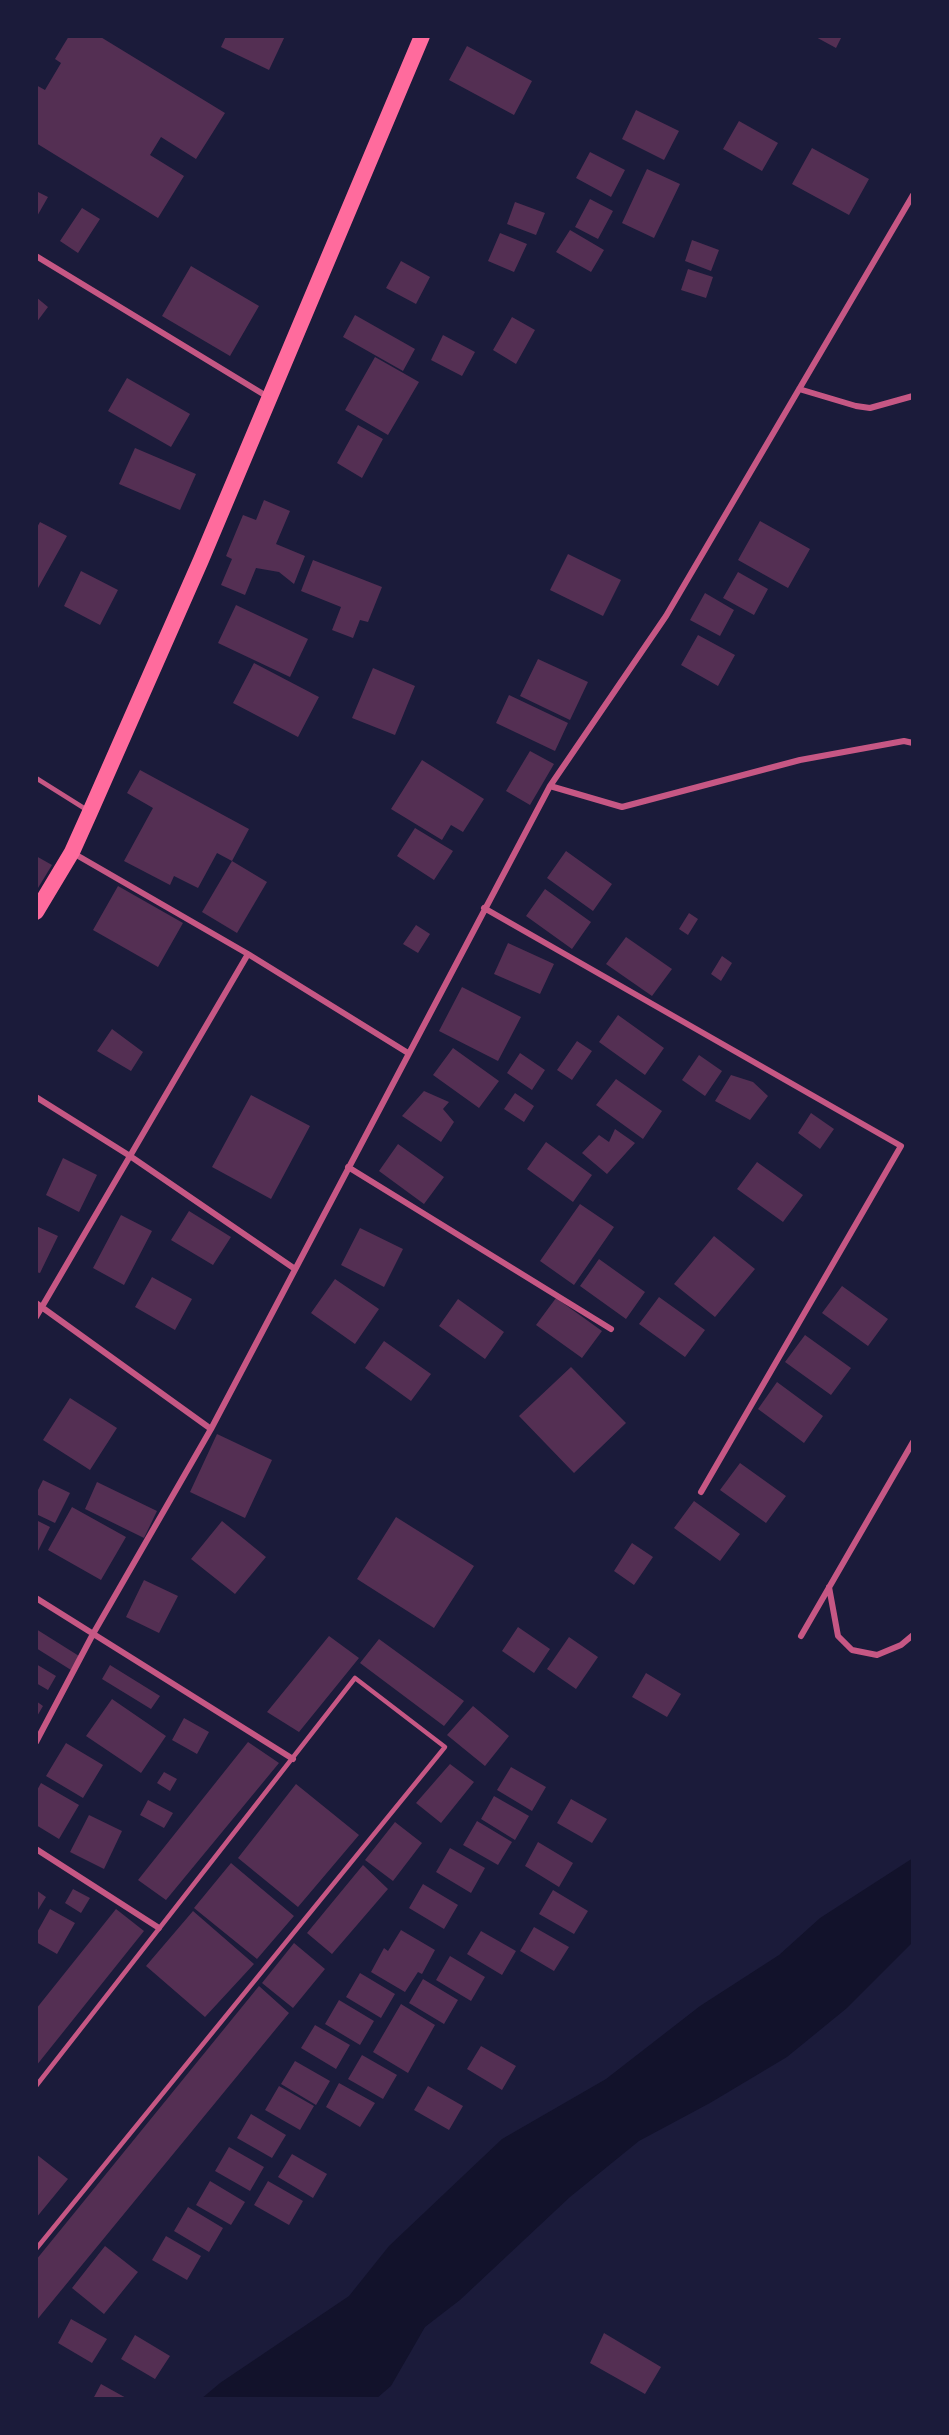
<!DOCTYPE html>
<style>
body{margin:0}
#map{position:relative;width:949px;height:2435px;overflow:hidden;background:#1b1b3a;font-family:Commissioner,sans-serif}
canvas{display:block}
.frame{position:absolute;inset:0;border:38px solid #1b1b3a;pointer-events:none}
</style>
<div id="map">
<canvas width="949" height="2435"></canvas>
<div class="frame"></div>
</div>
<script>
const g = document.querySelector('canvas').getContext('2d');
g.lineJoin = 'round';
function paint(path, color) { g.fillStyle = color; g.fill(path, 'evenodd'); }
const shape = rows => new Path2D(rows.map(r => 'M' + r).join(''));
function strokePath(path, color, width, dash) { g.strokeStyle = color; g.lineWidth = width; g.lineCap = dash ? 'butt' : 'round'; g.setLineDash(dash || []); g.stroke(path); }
paint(shape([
 [913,1858,913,1942,847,2008,787,2057,710,2103,639,2141,570,2197,460,2300,425,2327,391,2386,376,2399,201,2399,220,2383,349,2296,389,2246,502,2139,606,2079,700,2006,779,1955,820,1918]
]), '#12122b');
paint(shape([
 [69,36,99,36,225,113,196,159,161,137,150,155,184,176,158,218,36,143,36,85,45,90,61,63,55,59],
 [226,36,285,36,269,70,221,47],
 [814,36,842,36,836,48],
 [467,46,532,81,514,115,449,80],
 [636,110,679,131,664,160,622,139],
 [739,121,778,143,762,171,723,149],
 [812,148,869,179,849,215,792,184],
 [590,152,625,170,611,197,576,178],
 [647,169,680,184,654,238,622,223],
 [36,191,48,197,36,218],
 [590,199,613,211,598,239,575,227],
 [515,202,545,213,536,235,507,224],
 [82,208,100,219,78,253,60,241],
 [570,230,604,250,591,272,556,252],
 [500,233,527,244,514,272,488,261],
 [692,240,719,250,711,271,685,261],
 [401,261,430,277,416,304,386,288],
 [191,266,259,306,230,356,162,316],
 [688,269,713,277,706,298,681,290],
 [36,297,48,307,36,323],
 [355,315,415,349,403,371,343,337],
 [512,317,535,330,516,364,493,350],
 [443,335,475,352,462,376,431,360],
 [375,357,419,382,388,435,345,410],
 [127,378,190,414,171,447,108,411],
 [358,425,383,439,362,478,337,463],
 [135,448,196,474,180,510,119,484],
 [264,500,290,511,276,544,305,556,294,584,279,572,256,568,245,595,221,585,232,559,226,556,243,515,256,520],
 [760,521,810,549,788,588,738,560],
 [40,522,67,536,38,588,36,587,36,529],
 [568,554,621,580,603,616,550,590],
 [313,560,382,587,368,622,360,620,353,638,332,630,341,607,301,591],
 [81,571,118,590,100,625,64,606],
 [738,572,768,589,754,615,723,598],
 [705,593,734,610,720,636,690,620],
 [236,605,308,639,290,677,218,643],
 [698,635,735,655,718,686,681,665],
 [538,659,588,682,570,720,520,696],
 [254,663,319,697,298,737,233,703],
 [373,668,415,686,395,735,352,718],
 [509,695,568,723,555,751,496,723],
 [530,751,554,764,530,805,506,791],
 [422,760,484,799,463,832,451,825,442,840,391,809],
 [140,770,249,829,232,861,217,853,198,888,174,876,170,885,124,861,153,808,127,793],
 [415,828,453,851,434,880,397,856],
 [566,851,612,884,593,911,547,878],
 [36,856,52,865,38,888,36,887],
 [232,861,267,882,237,933,202,912],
 [118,886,183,923,158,967,93,930],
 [545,889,591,922,572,949,526,916],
 [689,913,698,919,688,935,679,929],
 [416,925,430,934,418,953,403,944],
 [626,937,672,969,652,996,606,964],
 [508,943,554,964,540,994,494,974],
 [722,956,732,963,721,981,711,974],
 [462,987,521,1017,498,1061,439,1031],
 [618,1015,664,1048,645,1075,599,1042],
 [112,1029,143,1052,131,1071,97,1051],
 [577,1041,592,1051,572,1080,557,1070],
 [453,1048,499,1081,479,1108,433,1075],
 [520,1053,545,1070,532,1090,507,1073],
 [699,1055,722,1071,705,1096,682,1080],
 [731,1075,753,1082,768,1096,750,1120,715,1101],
 [616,1079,662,1111,643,1139,596,1105],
 [424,1091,449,1102,443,1109,454,1122,441,1142,402,1116],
 [515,1093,534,1106,524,1122,504,1109],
 [251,1095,310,1126,271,1199,212,1167],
 [811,1113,834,1129,820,1149,798,1133],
 [615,1129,635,1143,607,1174,582,1153,599,1135,609,1142],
 [546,1142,592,1175,573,1202,527,1169],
 [398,1144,444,1177,424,1204,379,1171],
 [63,1158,97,1175,79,1212,46,1195],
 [757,1162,803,1195,783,1222,737,1189],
 [580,1204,614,1227,574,1285,540,1261],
 [189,1211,231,1237,213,1265,171,1240],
 [121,1215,152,1231,124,1285,93,1268],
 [36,1226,58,1236,40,1273,36,1272],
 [360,1228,403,1249,384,1287,341,1265],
 [714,1236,755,1269,715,1317,674,1284],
 [599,1259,645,1292,626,1319,580,1286],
 [152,1277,192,1299,175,1330,135,1307],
 [335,1279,379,1309,355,1344,311,1313],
 [842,1286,888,1319,868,1346,822,1313],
 [659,1297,705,1330,685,1357,639,1324],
 [556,1298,602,1331,582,1358,536,1325],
 [458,1299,504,1332,485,1359,439,1326],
 [805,1335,851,1368,831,1395,785,1362],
 [384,1341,431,1374,411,1401,365,1368],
 [571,1367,626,1423,574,1473,519,1416],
 [777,1382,823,1416,804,1443,758,1409],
 [70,1398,117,1428,90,1470,43,1440],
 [217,1434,272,1460,245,1518,190,1492],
 [740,1463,786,1496,766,1523,720,1490],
 [43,1480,70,1493,55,1523,36,1514,36,1494],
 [97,1482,157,1511,144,1538,85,1509],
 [694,1501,740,1534,720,1561,674,1528],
 [72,1507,126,1537,101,1580,48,1550],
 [396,1517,474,1566,434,1628,357,1579],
 [36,1520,50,1527,36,1555],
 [222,1521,266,1557,235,1594,191,1559],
 [632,1543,653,1557,634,1585,614,1571],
 [144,1580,178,1596,159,1633,126,1617],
 [518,1627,550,1649,534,1673,502,1651],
 [36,1629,79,1656,71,1670,36,1648],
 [329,1636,359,1658,299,1732,267,1712],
 [569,1637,598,1657,576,1689,547,1669],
 [379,1639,464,1701,444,1726,360,1663],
 [36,1664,56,1676,48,1690,36,1683],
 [110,1665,160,1696,151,1709,102,1679],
 [646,1673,681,1694,667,1717,632,1697],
 [112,1699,166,1736,141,1773,86,1736],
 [36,1701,43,1706,36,1718],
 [473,1706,509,1736,485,1766,447,1735],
 [184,1718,209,1732,197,1754,172,1740],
 [248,1742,279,1763,166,1900,138,1880],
 [66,1743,103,1765,83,1798,46,1776],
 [450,1764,474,1782,441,1823,416,1803],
 [511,1767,546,1787,532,1811,497,1790],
 [164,1772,177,1779,170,1791,157,1783],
 [41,1783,79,1805,59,1839,36,1825,36,1792],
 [296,1784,359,1835,298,1907,238,1858],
 [494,1796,529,1816,515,1840,481,1819],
 [571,1799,607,1819,592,1843,557,1823],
 [148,1800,173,1813,164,1828,140,1815],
 [89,1815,122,1831,104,1869,70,1852],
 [477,1821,512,1842,498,1865,463,1845],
 [395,1822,422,1843,393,1881,365,1860],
 [538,1842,573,1863,559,1887,525,1866],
 [450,1848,485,1868,471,1893,436,1872],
 [231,1863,294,1916,257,1959,194,1908],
 [363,1865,388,1889,332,1954,307,1933],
 [423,1884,458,1905,444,1929,409,1908],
 [73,1889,90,1898,81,1913,65,1903],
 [36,1890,46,1897,36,1913],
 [553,1890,588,1911,574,1934,539,1914],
 [50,1909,75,1923,57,1954,36,1942,36,1934],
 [116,1909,144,1931,36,2066,36,2009],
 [193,1911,254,1964,205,2017,146,1966],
 [534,1927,569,1947,554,1971,520,1951],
 [401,1930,435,1950,422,1974,418,1972,405,1992,371,1972,384,1948,388,1951],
 [481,1931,516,1951,502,1975,467,1954],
 [294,1943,325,1969,293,2008,262,1983],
 [450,1956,485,1977,471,2001,436,1980],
 [360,1973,395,1994,381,2018,346,1997],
 [423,1979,458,2000,444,2024,409,2003],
 [259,1986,289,2013,36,2321,36,2260],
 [339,2000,374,2021,360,2045,325,2024],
 [401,2004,435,2025,408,2073,373,2052],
 [315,2025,350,2045,336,2069,301,2048],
 [481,2046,516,2066,502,2090,467,2069],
 [362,2055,397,2075,383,2099,348,2079],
 [295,2061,330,2081,316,2105,281,2084],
 [339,2083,375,2103,360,2127,326,2107],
 [279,2086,314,2106,300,2130,265,2110],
 [428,2086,463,2106,449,2130,414,2110],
 [251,2114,286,2135,272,2158,237,2138],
 [229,2147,264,2167,250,2191,215,2171],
 [36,2154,68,2179,36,2218],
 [292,2154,327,2174,313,2198,278,2177],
 [210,2181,245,2202,231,2225,196,2205],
 [268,2181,303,2201,289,2225,254,2205],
 [188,2207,223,2228,209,2252,174,2231],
 [166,2236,201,2256,187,2280,152,2260],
 [105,2246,138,2272,104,2314,72,2288],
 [71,2319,107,2339,92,2363,58,2343],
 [604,2333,661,2367,645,2394,590,2363],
 [135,2335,170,2356,155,2379,121,2359],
 [101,2384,128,2399,93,2399]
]), '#542f53');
strokePath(shape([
 [36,778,87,810],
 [36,2086,355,1678,445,1747,36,2249]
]), '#c65784', 4.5);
strokePath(shape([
 [36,256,268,397],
 [799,389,856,406,870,408,913,396],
 [550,786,622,807,800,760,904,741,913,743],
 [73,853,248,954,408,1053],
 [484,908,901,1146,701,1492],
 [36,1097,130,1156,295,1269],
 [348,1167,611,1329],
 [36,1303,211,1429],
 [36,1317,248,954],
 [829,1587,838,1636,852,1650,877,1655,901,1645,913,1635],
 [36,1598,293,1759],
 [801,1636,913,1442],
 [36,1742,93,1634,211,1429,550,786,666,616,913,195],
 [36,1849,159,1928]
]), '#c65784', 6);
strokePath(shape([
 [36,912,72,852,90,812,201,560,422,36]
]), '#ff6b9d', 16);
</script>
